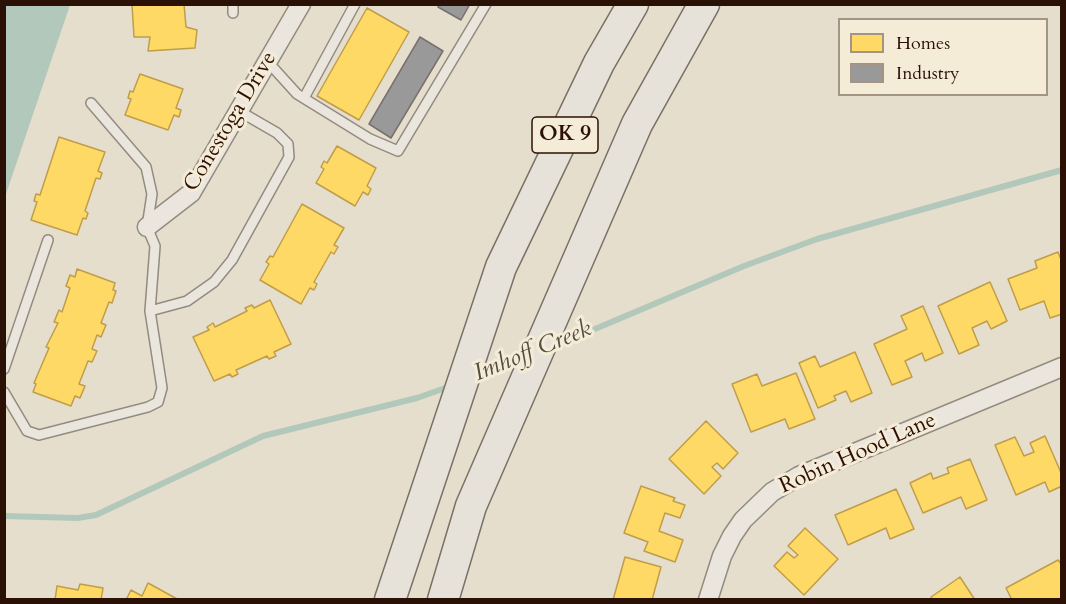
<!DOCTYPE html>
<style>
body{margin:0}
#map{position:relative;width:1066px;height:604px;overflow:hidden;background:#e6decc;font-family:Cardo,serif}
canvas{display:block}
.frame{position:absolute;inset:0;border:6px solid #2b1006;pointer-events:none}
.legend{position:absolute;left:838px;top:18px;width:210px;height:78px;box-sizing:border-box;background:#f5ecd7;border:2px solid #a49483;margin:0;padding:8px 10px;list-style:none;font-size:18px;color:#2b1006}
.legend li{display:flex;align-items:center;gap:12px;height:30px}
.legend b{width:30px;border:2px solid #a49483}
</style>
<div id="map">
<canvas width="1066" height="604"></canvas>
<div class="frame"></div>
<ul class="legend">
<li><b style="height:16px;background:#ffd966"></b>Homes</li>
<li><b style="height:16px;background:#999"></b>Industry</li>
</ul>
</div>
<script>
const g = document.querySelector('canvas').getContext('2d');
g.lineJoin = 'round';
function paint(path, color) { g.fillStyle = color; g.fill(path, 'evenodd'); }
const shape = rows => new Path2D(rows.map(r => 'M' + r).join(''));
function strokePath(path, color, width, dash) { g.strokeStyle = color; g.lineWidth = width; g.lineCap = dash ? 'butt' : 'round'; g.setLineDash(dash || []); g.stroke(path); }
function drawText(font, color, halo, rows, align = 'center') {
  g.font = font + ' Cardo,serif'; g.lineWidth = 6; g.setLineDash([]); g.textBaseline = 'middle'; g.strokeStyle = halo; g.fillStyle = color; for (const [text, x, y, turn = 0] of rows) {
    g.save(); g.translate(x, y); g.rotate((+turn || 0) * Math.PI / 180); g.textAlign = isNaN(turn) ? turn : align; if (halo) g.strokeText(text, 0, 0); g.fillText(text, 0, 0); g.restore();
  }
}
paint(shape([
 [5,4,70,5,5,197,4,5]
]), '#b1c8bb');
const homes = shape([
 [132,4,184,4,186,27,197,30,195,48,148,51,150,37,134,37,132,4],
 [367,8,409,32,359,120,317,96,367,8],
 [140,74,183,89,176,108,181,110,179,117,174,115,168,130,125,115,131,99,128,98,130,91,133,92,140,74],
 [59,137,105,152,98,171,102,173,100,179,96,178,85,211,88,213,86,219,83,218,77,235,31,220,37,202,34,201,36,194,40,195,59,137],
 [337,146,376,168,367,186,371,189,368,195,363,192,355,206,316,183,324,169,321,167,324,161,327,163,337,146],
 [302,204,344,228,334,245,338,247,334,254,331,252,314,282,317,284,314,290,310,288,301,304,260,280,269,264,266,262,270,256,273,257,302,204],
 [1058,252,1062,262,1062,314,1050,318,1044,301,1020,310,1008,279,1037,268,1035,261,1058,252],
 [77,269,115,283,113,290,116,291,112,303,109,302,101,323,106,325,101,337,97,335,92,349,97,351,92,362,88,361,79,384,85,386,80,398,75,396,71,406,33,392,36,384,34,383,49,348,46,347,58,323,54,322,59,310,62,312,70,288,66,286,70,275,75,277,77,269],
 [990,282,1007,321,991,329,987,321,972,328,979,345,959,354,938,306,990,282],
 [270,300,291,344,274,352,276,356,269,359,267,356,236,370,238,374,232,377,230,374,214,381,193,337,209,330,207,327,213,323,215,327,247,311,245,308,252,305,254,308,270,300],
 [923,306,943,353,925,361,922,353,905,361,912,377,892,385,874,344,907,329,901,316,923,306],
 [855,352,872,393,851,402,846,391,834,396,836,400,818,408,799,363,815,356,820,367,855,352],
 [796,373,815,419,789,429,785,419,751,432,732,384,757,374,762,386,796,373],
 [706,421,738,453,723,469,717,463,712,467,721,476,704,494,669,459,706,421],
 [1045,436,1062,475,1062,486,1049,492,1045,482,1016,495,995,445,1015,437,1024,456,1034,452,1030,443,1045,436],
 [970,459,987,500,966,509,961,497,923,513,910,483,931,473,933,479,949,473,947,468,970,459],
 [641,486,675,498,673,501,685,505,680,518,665,513,659,531,683,540,675,562,644,551,648,542,624,533,641,486],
 [896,489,914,529,890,539,886,528,848,545,835,515,896,489],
 [805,528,838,559,804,595,774,566,787,552,794,558,798,555,788,546,805,528],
 [625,557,661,567,652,600,613,600,625,557],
 [1058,560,1062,565,1062,599,1012,600,1006,588,1058,560],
 [960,577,975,600,933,600,931,597,960,577],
 [148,583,179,600,126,600,131,590,142,596,148,583],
 [80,584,103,588,101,600,55,600,57,586,78,590,80,584]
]);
paint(homes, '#ffd966');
strokePath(homes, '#bf9d49', 1.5);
const industry = shape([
 [439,4,470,4,461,20,438,7,439,4],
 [420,37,443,51,391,138,369,124,420,37]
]);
paint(industry, '#999');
strokePath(industry, '#78706d', 1.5);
strokePath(shape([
 [550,348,744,266,817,239,1062,170],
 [474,377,524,358],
 [4,516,78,518,96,515,263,436,417,398,451,386]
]), '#b1c8bb', 6);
const service = shape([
 [233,13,233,4],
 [268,62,297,94,370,139,398,151,486,4],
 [304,98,355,4],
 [150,311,187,301,214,282,232,260,289,157,288,144,277,133,239,111],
 [4,369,48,240],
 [4,392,27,431,39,435,148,407,158,402,162,388,150,311,155,246,147,227,152,194,146,167,91,103]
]);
const minor = shape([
 [147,227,191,193,301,4],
 [708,600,722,556,732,536,743,520,772,492,799,476,1062,367]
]);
const trunk = shape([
 [390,600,501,267,599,63,633,4],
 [443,600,471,506,637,124,704,4]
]);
strokePath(service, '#938b80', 12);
strokePath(minor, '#938b80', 21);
strokePath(trunk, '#797066', 33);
strokePath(service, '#eae6de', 9);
strokePath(minor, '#eae6de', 18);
strokePath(trunk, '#e7e2d9', 30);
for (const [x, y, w] of [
 [565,135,66]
]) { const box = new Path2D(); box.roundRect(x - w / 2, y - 18, w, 36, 4.5); g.fillStyle = '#f5ecd7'; g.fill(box); strokePath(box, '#2b1006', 1.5); }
drawText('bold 21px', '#2b1006', null, [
 ["OK 9",565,135]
]);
drawText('22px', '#2b1006', '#f5ecd7', [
 ["Conestoga Drive",231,122,-59],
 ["Robin Hood Lane",858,454,-24]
]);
drawText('italic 24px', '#524d43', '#f5ecd7', [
 ["Imhoff Creek",533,352,-22]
]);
</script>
